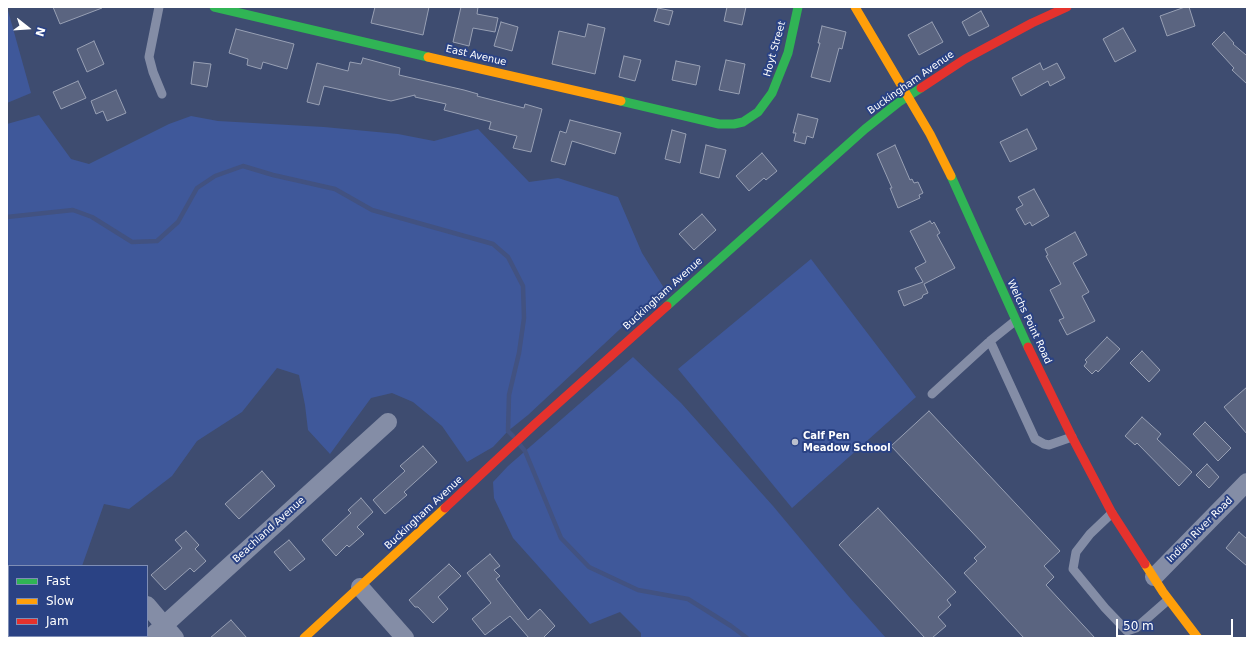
<!DOCTYPE html>
<style>
body{margin:0}
#map{position:relative;width:1254px;height:645px;overflow:hidden;background:#3e4c70;font-family:"DejaVu Sans",sans-serif}
canvas{display:block}
.frame{position:absolute;inset:0;border:8px solid #fff;pointer-events:none}
.legend{position:absolute;left:8px;top:565px;width:140px;height:72px;box-sizing:border-box;background:#2a4284;border:1px solid #7f8eb5;margin:0;padding:5px 7px;list-style:none;font-size:12px;color:#fff}
.legend li{display:flex;align-items:center;gap:8px;height:20px}
.legend b{width:20px;border:1px solid #7f8eb5}
.north{position:absolute;left:8px;top:8px;width:40px;height:40px;-webkit-text-stroke:3px #2a4284;paint-order:stroke;rotate:107deg;font-size:11px;font-weight:700;line-height:16px;text-align:center;color:#fff}
.north::after{content:'';display:block;margin:auto;width:14px;height:18px;background:#fff;clip-path:polygon(50% 0,100% 100%,50% 72%,0 100%)}
.scale{position:absolute;left:1116px;top:619px;width:117px;height:18px;box-sizing:border-box;border:2px solid #fff;border-top:0;padding-left:5px;font-size:12px;line-height:14px;white-space:nowrap;color:#fff;-webkit-text-stroke:3px #2a4284;paint-order:stroke}
</style>
<div id="map">
<canvas width="1254" height="645"></canvas>
<div class="frame"></div>
<ul class="legend">
<li><b style="height:5px;background:#30b455"></b>Fast</li>
<li><b style="height:5px;background:#ff9f0a"></b>Slow</li>
<li><b style="height:5px;background:#e5322d"></b>Jam</li>
</ul>
<div class="north">N</div>
<div class="scale">50 m</div>
</div>
<script>
const g = document.querySelector('canvas').getContext('2d');
g.lineJoin = 'round';
function paint(path, color) { g.fillStyle = color; g.fill(path, 'evenodd'); }
const shape = rows => new Path2D(rows.map(r => 'M' + r).join(''));
function strokePath(path, color, width, dash) { g.strokeStyle = color; g.lineWidth = width; g.lineCap = dash ? 'butt' : 'round'; g.setLineDash(dash || []); g.stroke(path); }
function drawText(font, color, halo, rows, align = 'center') {
  g.font = font + ' "DejaVu Sans",sans-serif'; g.lineWidth = 4; g.setLineDash([]); g.textBaseline = 'middle'; g.strokeStyle = halo; g.fillStyle = color; for (const [text, x, y, turn = 0] of rows) {
    g.save(); g.translate(x, y); g.rotate((+turn || 0) * Math.PI / 180); g.textAlign = isNaN(turn) ? turn : align; if (halo) g.strokeText(text, 0, 0); g.fillText(text, 0, 0); g.restore();
  }
}
paint(shape([
 [7,7,31,93,7,103],
 [39,115,71,159,89,164,169,124,191,116,218,121,324,127,398,134,434,141,478,129,529,182,558,178,618,197,642,253,664,288,528,415,508,431,493,447,467,462,442,426,413,402,392,393,371,398,330,454,308,430,305,405,299,375,277,368,242,412,197,441,172,476,129,509,104,504,82,566,9,566,9,636,78,636,80,638,7,638,7,124],
 [811,259,916,397,792,508,678,369],
 [633,357,681,403,773,506,850,598,886,638,641,638,641,633,620,612,590,624,513,538,494,498,493,482,508,466]
]), '#3f589a');
strokePath(shape([
 [7,217,73,210,92,217,132,242,157,241,178,222,197,188,215,176,243,166,273,175,335,189,372,210,493,244,508,257,523,286,524,318,519,353,509,395,508,431,513,436],
 [520,445,525,451,561,538,589,567,638,590,688,599,731,626,747,638]
]), '#425281', 4.5);
const building = shape([
 [53,7,102,7,102,8,60,24,53,7],
 [375,7,429,7,423,35,371,23,375,7],
 [461,7,478,7,477,14,498,18,495,32,473,28,469,46,453,42,461,7],
 [727,7,746,7,742,25,724,21,727,7],
 [1185,7,1189,7,1195,26,1167,36,1160,16,1185,7],
 [658,8,673,11,669,25,654,21,658,8],
 [981,11,989,26,969,36,962,22,981,11],
 [501,22,518,27,512,51,494,46,501,22],
 [932,22,943,42,919,55,908,35,932,22],
 [588,24,605,28,595,74,552,64,559,31,585,37,588,24],
 [822,26,846,32,842,49,839,48,830,82,811,77,820,43,818,43,822,26],
 [1123,28,1136,51,1115,62,1103,39,1123,28],
 [236,29,294,44,287,69,263,62,261,69,247,65,248,59,229,53,236,29],
 [1224,32,1234,43,1233,44,1246,55,1247,54,1247,84,1232,70,1234,68,1212,44,1224,32],
 [94,41,104,64,87,72,77,49,94,41],
 [624,56,641,60,635,81,619,77,624,56],
 [363,58,400,68,399,75,464,90,478,94,477,96,524,108,525,104,542,109,531,152,513,148,517,136,489,129,491,122,444,110,446,104,415,97,415,95,391,101,324,86,319,105,307,102,317,63,348,71,350,62,361,64,363,58],
 [726,60,745,64,739,94,719,90,726,60],
 [676,61,700,66,696,85,672,80,676,61],
 [194,62,211,64,207,87,191,84,194,62],
 [1040,63,1043,70,1057,63,1065,78,1050,86,1048,81,1021,96,1012,78,1040,63],
 [78,81,86,98,61,109,53,92,78,81],
 [116,90,126,113,107,121,103,111,96,114,91,101,116,90],
 [798,114,818,119,813,138,807,136,805,144,794,141,796,133,793,133,798,114],
 [570,120,621,133,615,154,572,141,565,165,551,161,560,131,566,133,570,120],
 [1027,129,1037,149,1010,162,1000,142,1027,129],
 [672,130,686,134,680,163,665,159,672,130],
 [706,145,726,150,719,178,700,173,706,145],
 [895,145,910,180,912,179,914,183,918,182,923,193,919,195,920,198,898,208,890,188,892,188,877,154,895,145],
 [762,153,777,171,766,180,764,178,749,191,736,176,762,153],
 [1034,189,1049,216,1032,226,1030,222,1025,225,1016,209,1023,205,1018,197,1034,189],
 [702,214,716,230,694,250,679,234,702,214],
 [930,221,932,224,934,222,940,233,937,235,955,268,924,284,928,293,923,295,922,298,904,306,898,291,923,282,915,268,926,262,910,231,930,221],
 [1075,232,1087,255,1073,263,1089,292,1082,296,1095,321,1067,335,1059,320,1064,318,1050,290,1061,284,1046,256,1048,255,1045,249,1075,232],
 [1107,337,1120,349,1098,372,1096,370,1092,374,1084,366,1087,362,1085,360,1107,337],
 [1142,351,1160,370,1149,382,1130,363,1142,351],
 [1247,387,1247,434,1224,407,1247,387],
 [929,411,1060,551,1044,566,1054,577,1046,585,1095,638,1024,638,964,573,977,561,974,558,986,547,891,446,929,411],
 [1142,417,1161,434,1157,439,1192,472,1179,486,1137,443,1135,445,1125,436,1142,417],
 [1205,422,1231,448,1218,461,1193,434,1205,422],
 [423,446,437,462,404,492,407,495,385,514,373,500,405,471,400,466,423,446],
 [1207,464,1219,477,1209,488,1196,475,1207,464],
 [262,471,275,486,239,519,225,504,262,471],
 [361,498,373,512,357,527,364,534,349,547,347,545,336,556,322,540,351,513,348,510,361,498],
 [878,508,956,592,947,600,951,605,938,617,946,626,932,638,925,638,839,545,878,508],
 [186,531,199,545,195,549,206,561,194,572,190,568,165,590,151,575,182,548,175,540,186,531],
 [1239,532,1247,539,1247,566,1226,548,1239,532],
 [289,540,305,559,290,571,274,552,289,540],
 [490,554,500,566,494,570,500,576,496,579,528,620,540,609,555,626,543,638,529,638,510,616,485,635,472,619,491,603,467,573,490,554],
 [449,564,461,576,438,597,448,609,433,623,418,607,415,607,409,600,449,564],
 [231,620,247,638,210,638,231,620]
]);
paint(building, '#5a6480');
strokePath(building, '#98a0b4', 1);
strokePath(shape([
 [159,7,149,57,153,72,162,94],
 [990,341,1035,439,1044,444,1049,445,1072,437],
 [932,394,990,341,1015,321],
 [1112,513,1090,534,1076,552,1073,569,1105,608,1127,631,1136,628,1168,600]
]), '#848da6', 9);
strokePath(shape([
 [1154,577,1247,482],
 [360,587,405,638],
 [147,605,175,638],
 [150,638,388,422]
]), '#848da6', 18);
strokePath(shape([
 [214,7,428,57],
 [621,101,719,124,734,124,743,122,758,112,772,93,788,53,798,7],
 [951,176,1028,347],
 [667,306,865,129,899,102,921,88]
]), '#30b455', 9);
strokePath(shape([
 [855,7,930,134,951,176],
 [428,57,621,101],
 [1145,564,1163,592,1198,638],
 [304,638,445,508]
]), '#ff9f0a', 9);
strokePath(shape([
 [921,88,965,59,1032,23,1067,7],
 [1028,347,1072,437,1112,513,1145,564],
 [445,508,535,424,667,306]
]), '#e5322d', 9);
for (const [x, y, r, color] of [
 [795,442,4,"#bbc0cd"]
]) { const dot = new Path2D(); dot.arc(x, y, r, 0, 2 * Math.PI); g.fillStyle = color; g.fill(dot); strokePath(dot, '#2a4284', 1.5); }
drawText('10px', '#fff', '#2a4284', [
 ["Hoyt Street",775,49,-74],
 ["East Avenue",476,56,13],
 ["Buckingham Avenue",911,83,-35],
 ["Buckingham Avenue",663,294,-42],
 ["Welchs Point Road",1029,322,65],
 ["Buckingham Avenue",424,513,-43],
 ["Beachland Avenue",269,530,-42],
 ["Indian River Road",1200,530,-45]
]);
drawText('bold 10px', '#fff', '#2a4284', [
 ["Calf Pen",803,436],
 ["Meadow School",803,448]
], 'left');
</script>
